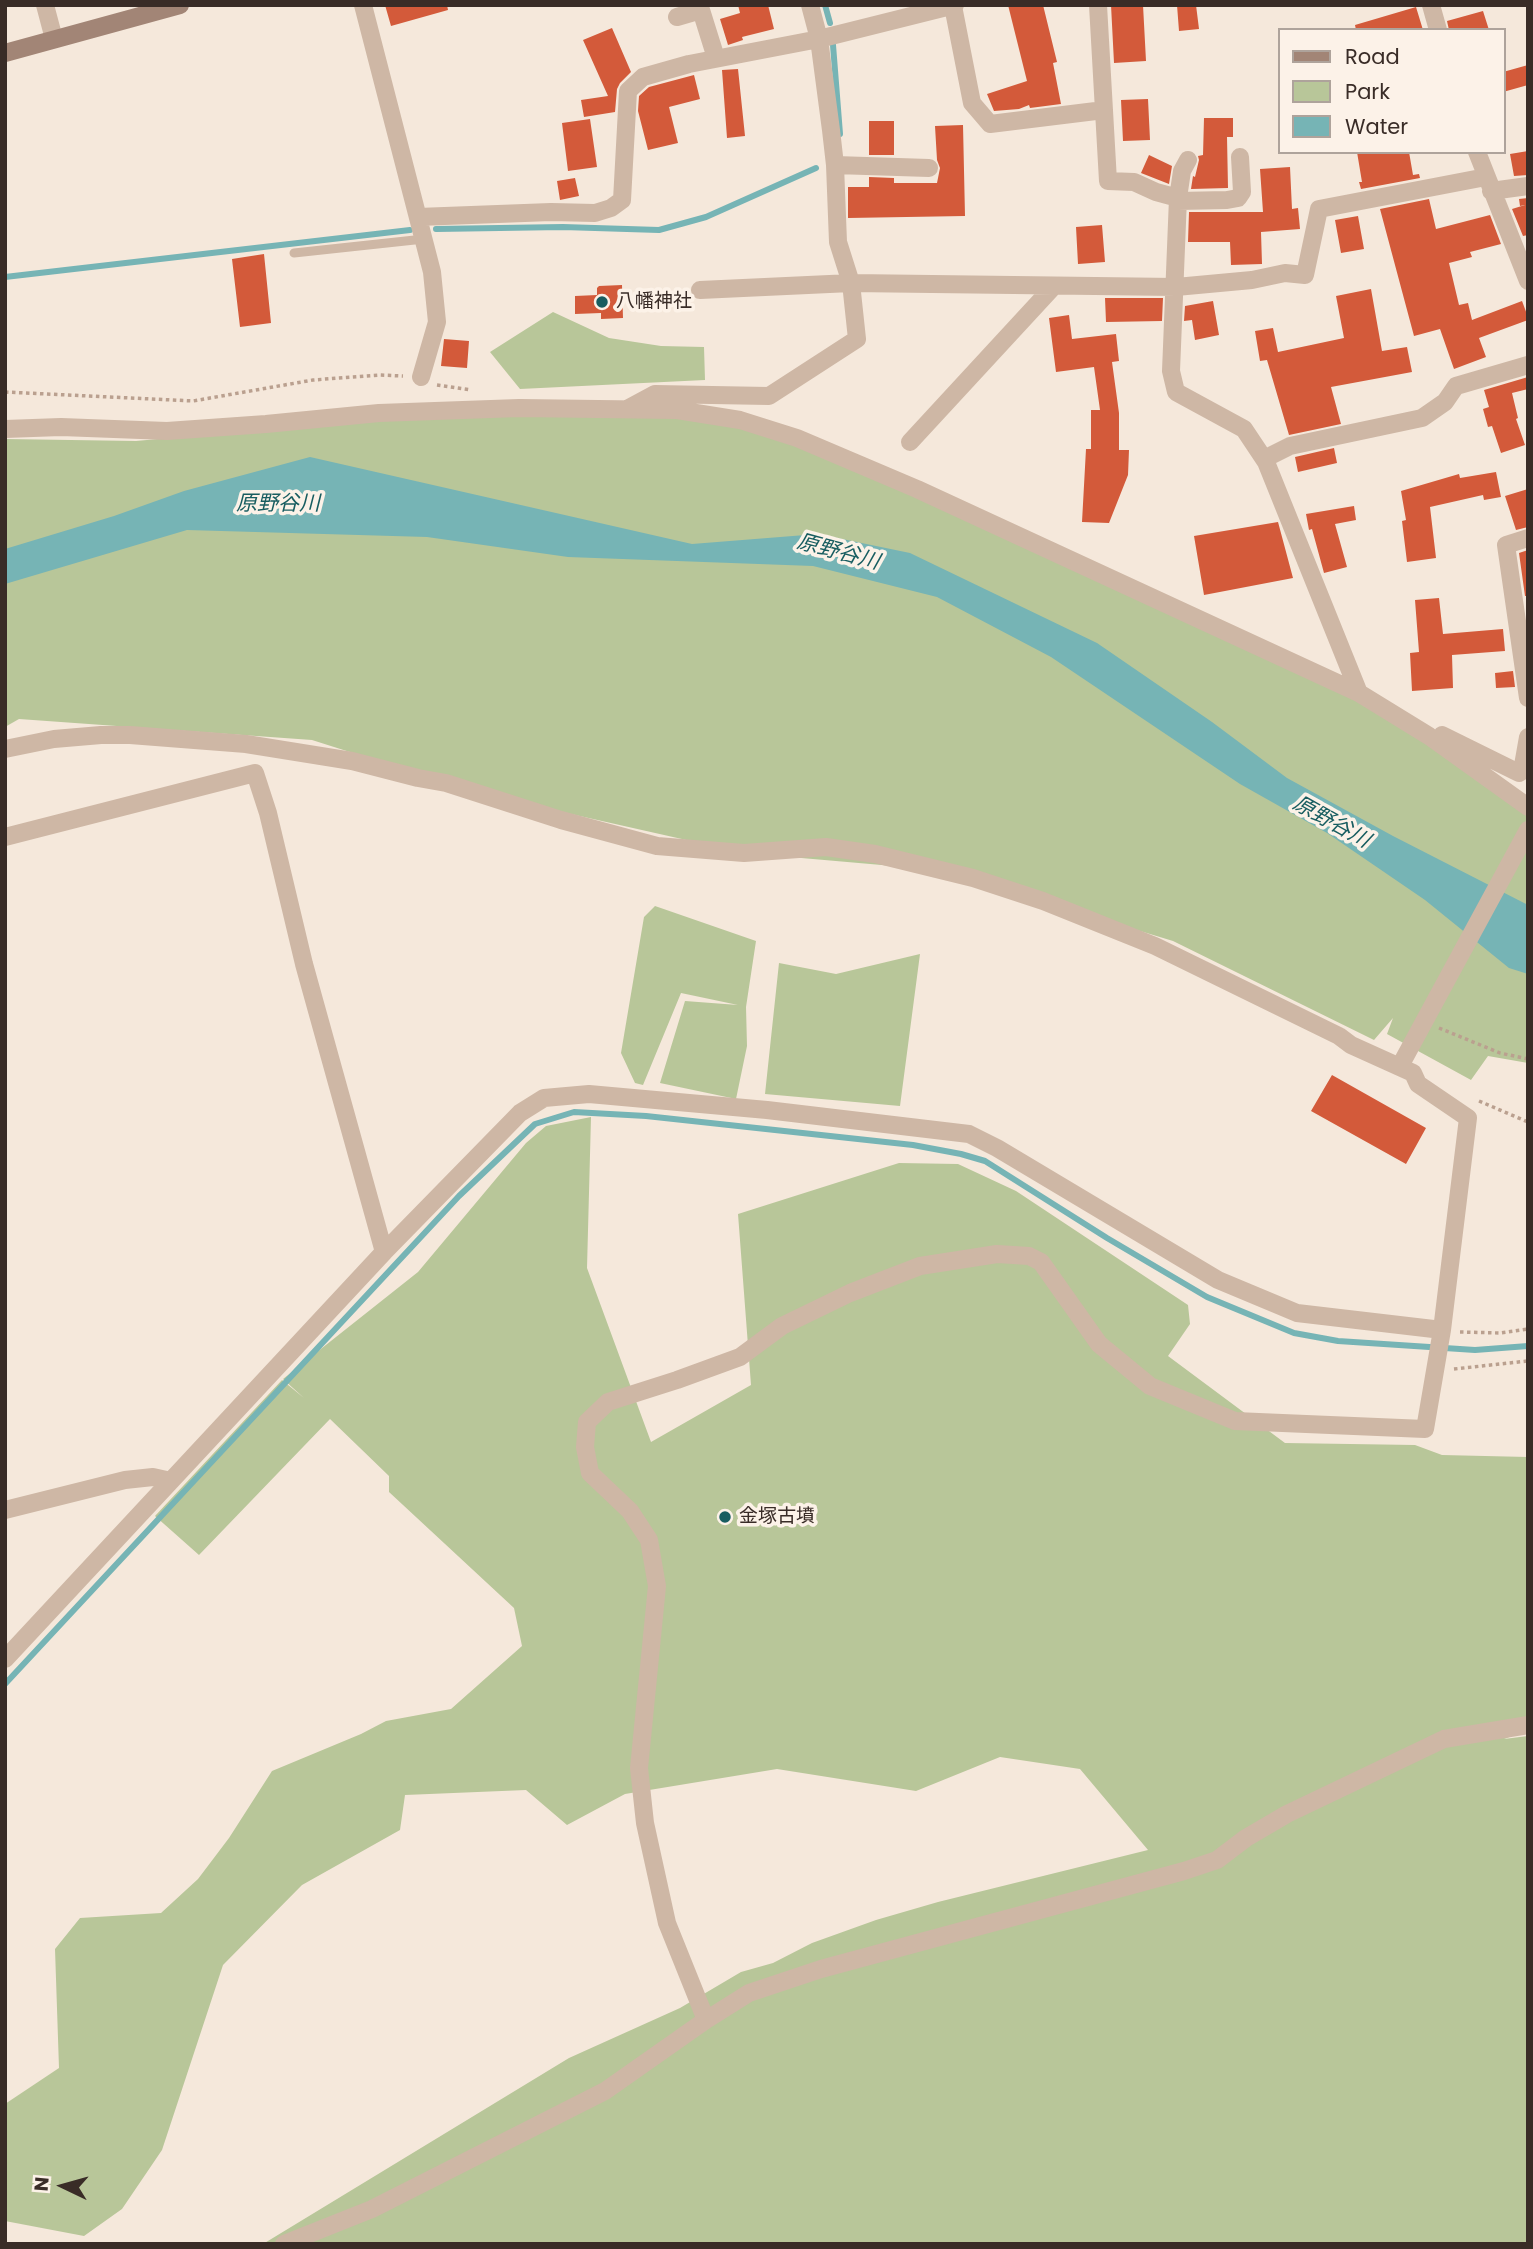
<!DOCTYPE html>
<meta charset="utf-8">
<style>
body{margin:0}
#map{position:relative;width:1533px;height:2249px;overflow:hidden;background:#f5e8db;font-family:Poppins,sans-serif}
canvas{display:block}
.frame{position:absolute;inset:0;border:7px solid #392c27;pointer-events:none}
.legend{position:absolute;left:1278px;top:28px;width:228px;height:126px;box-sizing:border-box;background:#fcf2e8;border:2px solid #aea39b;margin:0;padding:9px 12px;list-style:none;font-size:21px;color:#392c27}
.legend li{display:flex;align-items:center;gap:14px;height:35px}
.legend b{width:35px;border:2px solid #aea39b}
.north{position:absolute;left:28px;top:2151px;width:70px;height:70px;-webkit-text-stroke:5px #fcf2e8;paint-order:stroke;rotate:275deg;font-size:19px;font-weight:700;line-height:28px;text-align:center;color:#392c27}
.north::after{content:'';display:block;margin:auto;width:24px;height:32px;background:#392c27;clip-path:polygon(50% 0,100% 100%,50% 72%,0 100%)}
</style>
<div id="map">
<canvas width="1533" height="2249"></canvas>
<div class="frame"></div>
<ul class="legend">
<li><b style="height:9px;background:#a28576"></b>Road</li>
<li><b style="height:19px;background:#b8c699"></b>Park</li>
<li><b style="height:19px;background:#76b4b5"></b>Water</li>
</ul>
<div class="north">N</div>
</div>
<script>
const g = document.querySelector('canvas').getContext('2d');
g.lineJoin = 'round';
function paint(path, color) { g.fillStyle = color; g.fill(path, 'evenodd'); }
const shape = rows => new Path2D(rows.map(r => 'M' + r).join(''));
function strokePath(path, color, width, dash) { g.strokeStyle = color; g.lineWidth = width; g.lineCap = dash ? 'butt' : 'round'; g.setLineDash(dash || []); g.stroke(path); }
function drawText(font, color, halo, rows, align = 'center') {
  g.font = font + ' Poppins,"Noto Sans JP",sans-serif'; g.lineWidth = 7; g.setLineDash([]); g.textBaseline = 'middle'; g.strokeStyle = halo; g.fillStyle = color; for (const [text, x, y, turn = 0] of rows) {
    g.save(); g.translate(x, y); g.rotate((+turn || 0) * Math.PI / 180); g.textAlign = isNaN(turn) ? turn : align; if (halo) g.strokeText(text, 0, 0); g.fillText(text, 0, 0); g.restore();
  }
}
paint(shape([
 [553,312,609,338,661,346,704,347,705,380,520,389,490,352],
 [614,409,720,416,825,450,1359,693,1528,811,1528,1063,1488,1056,1471,1080,1387,1034,1393,1018,1374,1040,1173,941,939,870,744,853,482,794,312,740,19,719,5,727,5,439,136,441,377,419],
 [655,906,756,941,746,1007,747,1046,736,1099,660,1083,685,1001,738,1005,681,993,643,1085,635,1083,621,1053,644,917],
 [920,954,900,1106,765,1094,779,963,836,974],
 [591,1117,587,1268,651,1442,751,1385,738,1214,899,1163,958,1164,1016,1191,1188,1305,1190,1324,1168,1356,1285,1443,1415,1445,1442,1455,1528,1457,1528,1730,1504,1739,1528,1736,1528,2244,263,2244,569,2058,680,2008,741,1972,773,1963,812,1943,876,1920,938,1902,1148,1850,1080,1769,1000,1757,916,1791,777,1769,625,1794,567,1825,526,1790,405,1795,400,1830,302,1885,223,1965,162,2150,122,2209,84,2236,5,2221,5,2104,59,2068,55,1949,80,1918,161,1913,198,1879,229,1838,272,1771,361,1734,386,1721,451,1709,522,1646,514,1608,389,1492,389,1476,330,1419,199,1555,155,1516,282,1380,304,1398,283,1379,418,1272,526,1143,546,1126]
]), '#b8c699');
paint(shape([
 [310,457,692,544,818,534,910,553,1097,643,1212,722,1287,778,1393,836,1528,905,1528,974,1509,968,1425,900,1327,833,1240,784,1051,657,937,597,813,566,568,557,427,537,187,530,5,584,5,549,114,516,184,491]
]), '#76b4b5');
strokePath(shape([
 [825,5,830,23],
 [833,45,840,134],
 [436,229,563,227,659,230,706,217,816,168],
 [5,277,410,230],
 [5,1684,459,1196,535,1124,574,1112,646,1116,913,1145,961,1154,985,1161,1107,1238,1207,1297,1294,1333,1338,1341,1475,1350,1528,1346]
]), '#76b4b5', 6);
paint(shape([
 [385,5,447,5,448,10,391,26],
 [738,5,768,5,774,29,742,37,743,40,728,45,720,19,740,13],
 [1008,5,1043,5,1057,62,1053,63,1061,104,1030,108,1029,105,1019,109,994,111,987,94,1027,81],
 [1111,5,1143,5,1146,61,1114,63],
 [1177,5,1196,5,1199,29,1179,31],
 [1416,7,1423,30,1356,30,1355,25],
 [1483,11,1489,30,1449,30,1447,21],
 [612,28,631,72,620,83,617,89,615,112,584,117,581,100,608,96,583,40],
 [1528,65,1528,85,1503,92,1503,72],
 [738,69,745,136,727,138,722,70],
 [694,75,700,99,669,107,678,143,648,150,638,111,639,96,649,87],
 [1148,99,1150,140,1123,141,1121,100],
 [1204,118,1233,118,1233,137,1227,137,1228,188,1191,189,1193,176,1195,177,1199,160,1198,156,1203,155],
 [590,119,597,167,568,171,562,123],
 [869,121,894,121,894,155,869,155],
 [963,125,965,216,848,218,848,187,869,187,869,177,894,178,894,183,937,183,940,168,937,160,935,126],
 [1528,151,1528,175,1514,176,1510,154],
 [1357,152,1409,152,1413,175,1419,174,1420,178,1361,189,1359,182,1362,182],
 [1149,155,1172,166,1169,184,1141,173],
 [1290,167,1292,209,1298,208,1300,229,1261,232,1262,264,1231,265,1230,242,1188,242,1189,212,1263,212,1260,169],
 [575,178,579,196,560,200,557,181],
 [1528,198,1528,235,1523,236,1512,209,1525,205,1520,206,1519,199],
 [1429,199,1436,229,1490,215,1501,244,1470,252,1472,257,1449,263,1459,305,1468,303,1472,320,1522,301,1528,317,1528,320,1479,338,1486,357,1454,369,1440,329,1414,336,1380,209],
 [1358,216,1364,249,1341,253,1335,220],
 [1102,225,1105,262,1078,264,1076,227],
 [264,254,271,323,240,327,232,259],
 [622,285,623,318,601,319,601,313,575,314,575,296,597,295,597,288,599,286],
 [1371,289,1382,351,1407,347,1412,372,1331,387,1341,424,1289,435,1267,360,1260,361,1255,331,1273,328,1278,352,1344,338,1336,296],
 [1105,298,1163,298,1162,321,1106,322],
 [1213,301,1219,335,1195,340,1192,320,1184,321,1185,306],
 [1069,315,1072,339,1116,334,1119,361,1112,362,1119,413,1119,450,1129,450,1128,475,1109,523,1082,522,1086,449,1091,449,1091,410,1100,410,1094,367,1056,372,1049,318],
 [444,339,469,341,467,368,441,366],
 [1528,377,1528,389,1512,393,1518,418,1516,419,1525,445,1501,453,1492,426,1488,427,1483,409,1489,407,1484,390],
 [1334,448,1337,463,1298,472,1295,457],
 [1496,472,1501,497,1484,500,1483,495,1430,507,1436,558,1407,562,1402,521,1406,520,1401,491,1459,474,1460,478],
 [1528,489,1528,527,1516,530,1505,496],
 [1354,506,1356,520,1335,524,1347,567,1324,573,1312,529,1309,530,1306,514],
 [1278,522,1293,578,1204,595,1194,536],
 [1528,550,1528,596,1525,596,1519,553],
 [1439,598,1443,634,1503,629,1505,651,1452,655,1453,688,1412,691,1410,653,1419,652,1415,600],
 [1513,671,1515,687,1496,688,1495,673],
 [1332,1075,1426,1128,1406,1164,1311,1111]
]), '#d35a3a');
strokePath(shape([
 [437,385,471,390],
 [5,392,193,401,313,380,380,375,403,376],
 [1439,1028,1500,1053,1528,1059],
 [1479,1101,1528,1122],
 [1460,1332,1500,1333,1528,1329],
 [1454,1369,1528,1361]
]), '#baa08f', 3.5, [3.5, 3.5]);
strokePath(shape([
 [294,253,424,239]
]), '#ceb7a5', 9);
strokePath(shape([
 [45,5,54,39],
 [363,5,432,272,437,322,421,377],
 [1098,5,1108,181,1134,182,1156,192,1178,198,1171,371,1176,392,1244,429,1266,462,1359,693],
 [1431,5,1438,30],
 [953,6,972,103,990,124,1104,110],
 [677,17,701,10,716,58],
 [1477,152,1528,281],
 [835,165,929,168],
 [1491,191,1528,186],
 [1178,198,1182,171,1188,160],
 [1178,201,1227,200,1238,198,1242,192,1240,157],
 [418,217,551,212,595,213,611,208,622,200,628,91,643,77,689,64,819,39,955,5],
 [700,290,851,283,1176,287,1252,280,1285,273,1305,275,1319,209,1486,177],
 [629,408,655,394,769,396,857,339,851,283,838,242,835,165,831,130,819,39,810,5],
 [5,429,61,427,167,431,266,424,379,413,519,408,677,410,740,420,797,438,917,489,1359,693,1429,736,1528,807],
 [910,442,1054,286],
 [1264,459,1290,446,1422,418,1445,402,1456,386,1528,365],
 [1528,538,1506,545,1528,698],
 [1442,735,1519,773,1522,771,1528,737],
 [5,749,54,739,101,735,130,735,246,744,352,761,418,778,446,783,561,820,657,846,744,853,826,847,875,854,973,878,1043,901,1155,946,1339,1036,1351,1045,1413,1073,1418,1084,1468,1118,1442,1330,1425,1429,1235,1421,1150,1386,1099,1344,1041,1262,1029,1256,997,1254,920,1266,850,1293,782,1326,740,1357,677,1380,608,1402,587,1422,585,1447,590,1473,630,1511,649,1540,657,1586,639,1768,645,1823,667,1923,706,2020],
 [5,837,255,773,268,813,304,964,384,1252],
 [1400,1066,1528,830],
 [5,1510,125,1480,153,1477,171,1481],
 [5,1659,384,1252,520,1113,544,1098,589,1094,767,1110,969,1134,997,1148,1218,1280,1297,1313,1442,1330],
 [284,2244,372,2209,605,2091,706,2020,749,1993,821,1969,1184,1871,1217,1860,1246,1838,1287,1814,1444,1739,1528,1725]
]), '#ceb7a5', 18);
strokePath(shape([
 [5,53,180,5]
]), '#a28576', 18);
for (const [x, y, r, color] of [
 [602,302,7,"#185d60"],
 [725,1517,7,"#185d60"]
]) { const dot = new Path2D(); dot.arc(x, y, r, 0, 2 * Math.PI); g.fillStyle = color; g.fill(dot); strokePath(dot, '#fcf2e8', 2.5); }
drawText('19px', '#392c27', '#fcf2e8', [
 ["八幡神社",616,302],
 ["金塚古墳",739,1517]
], 'left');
drawText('italic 21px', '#185d60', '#fcf2e8', [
 ["原野谷川",278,505],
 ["原野谷川",838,553,15],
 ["原野谷川",1331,823,29]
]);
</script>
